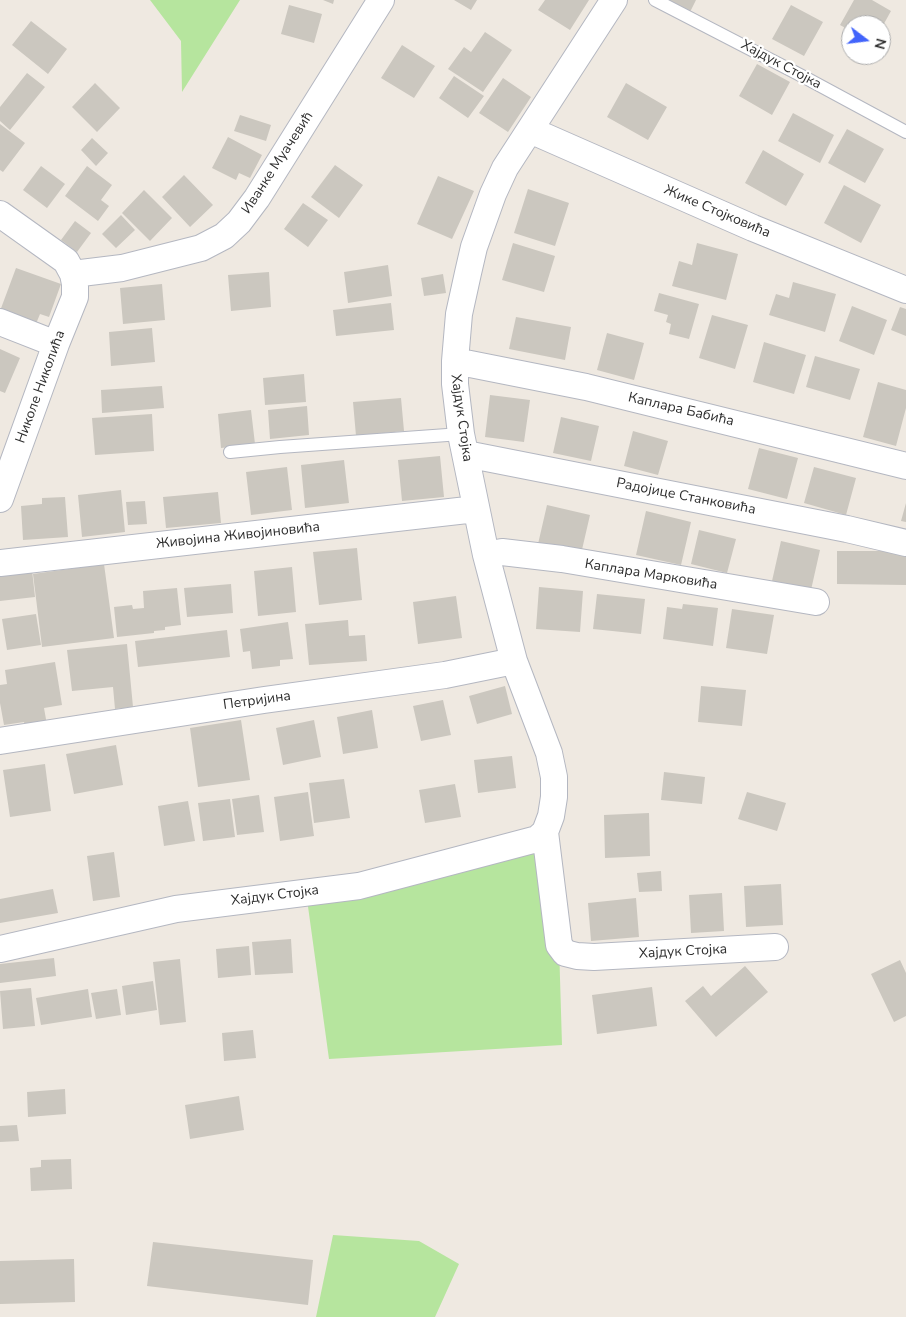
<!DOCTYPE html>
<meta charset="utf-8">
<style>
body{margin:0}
#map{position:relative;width:906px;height:1317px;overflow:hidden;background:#efe9e1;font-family:"Nunito Sans",sans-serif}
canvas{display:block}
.north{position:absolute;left:841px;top:15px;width:50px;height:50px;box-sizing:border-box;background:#fff;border:1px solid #ababab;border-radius:50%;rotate:105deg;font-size:14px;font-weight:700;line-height:20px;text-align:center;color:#2e2e2e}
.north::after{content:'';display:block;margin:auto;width:18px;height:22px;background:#4264fb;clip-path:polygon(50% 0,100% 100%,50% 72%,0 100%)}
</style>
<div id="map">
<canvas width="906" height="1317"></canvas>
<div class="north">N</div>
</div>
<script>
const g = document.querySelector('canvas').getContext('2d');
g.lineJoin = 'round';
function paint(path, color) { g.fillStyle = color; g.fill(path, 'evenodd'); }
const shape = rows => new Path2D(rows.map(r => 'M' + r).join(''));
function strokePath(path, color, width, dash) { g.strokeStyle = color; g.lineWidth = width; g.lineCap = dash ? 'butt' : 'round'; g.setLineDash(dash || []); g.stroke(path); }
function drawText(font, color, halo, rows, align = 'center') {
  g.font = font + ' "Nunito Sans",sans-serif'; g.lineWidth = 4.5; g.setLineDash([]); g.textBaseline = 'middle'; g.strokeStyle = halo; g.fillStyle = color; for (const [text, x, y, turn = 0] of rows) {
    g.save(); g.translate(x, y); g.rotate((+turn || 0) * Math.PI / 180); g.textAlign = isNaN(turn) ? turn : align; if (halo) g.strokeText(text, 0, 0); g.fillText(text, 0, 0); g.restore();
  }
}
paint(shape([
 [150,0,240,0,182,92,181,41],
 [537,839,559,945,562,1045,329,1059,306,892],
 [333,1235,419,1241,459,1264,435,1317,316,1317]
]), '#b6e59e');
paint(shape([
 [323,0,334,0,333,4],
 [454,0,477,0,471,10],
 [545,0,589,0,570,30,538,10],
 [664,0,696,0,689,14],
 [854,0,872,0,891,11,881,29,881,25,851,25,851,31,840,25],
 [289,5,322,14,314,43,281,34],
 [791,5,823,22,804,56,772,39],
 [31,21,67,49,48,74,12,45],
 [485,32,512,50,483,92,448,69,464,47,471,52],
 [402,45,435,66,414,98,381,78],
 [757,64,790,82,772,115,739,96],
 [27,73,45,87,10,130,0,121,0,107],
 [454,76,484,96,468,118,439,98],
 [503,78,531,97,508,132,479,113],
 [95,83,120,108,97,132,72,107],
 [626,83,667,107,648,140,607,117],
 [793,113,834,135,820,163,778,141],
 [240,115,271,125,266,141,234,131],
 [0,124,25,143,3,172,0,170],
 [847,129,884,149,865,183,828,163],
 [228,137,262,155,250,178,239,173,236,180,212,168],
 [92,138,108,153,96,166,81,150],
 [763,150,804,174,786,206,745,183],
 [335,165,363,185,339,218,311,197],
 [41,166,65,184,47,208,23,190],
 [87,166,112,185,101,200,109,206,98,221,65,196],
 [184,175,213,205,190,227,162,197],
 [438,176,474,191,452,239,417,224],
 [844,185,881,205,861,243,824,223],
 [528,189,569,203,555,246,514,233],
 [144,190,172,218,150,241,122,213],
 [303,203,328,220,308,247,284,229],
 [121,215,135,230,116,248,102,234],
 [75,221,91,233,77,252,61,240],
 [513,243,555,256,544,292,502,280],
 [697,243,738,254,726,300,672,286,679,261,692,265],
 [388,265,392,296,348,303,344,272],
 [16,268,61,284,49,317,40,314,33,331,0,311],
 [269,272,271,307,231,311,228,275],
 [443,274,446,293,424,296,421,278],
 [793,282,836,294,825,332,769,315,776,294,789,298],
 [162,284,165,320,123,324,120,288],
 [659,293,699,304,689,339,669,334,671,324,666,322,668,315,654,311],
 [391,303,394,330,336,336,333,310],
 [852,306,887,320,874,355,839,341],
 [900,307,906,309,906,336,891,330],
 [712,315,748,325,735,369,699,358],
 [516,317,571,327,565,360,509,349],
 [152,328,155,362,111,366,109,332],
 [607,333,644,343,634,380,597,370],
 [764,342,806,355,794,394,753,382],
 [0,349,20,358,5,393,0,391],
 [815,356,860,369,850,400,806,387],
 [304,374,306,402,265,405,263,378],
 [878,382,906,390,906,408,896,446,863,437],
 [162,386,164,408,102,413,101,390],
 [490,395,530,400,524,442,485,437],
 [401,398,404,431,356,436,353,402],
 [307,406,309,435,270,439,268,410],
 [251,410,255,444,221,448,218,414],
 [152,414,154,451,95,455,92,418],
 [561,417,599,426,591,461,553,453],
 [633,431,668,441,658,475,624,466],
 [759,448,798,458,787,499,748,489],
 [440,456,444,497,402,501,398,460],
 [344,460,349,503,305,508,301,465],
 [287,467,292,510,251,515,246,472],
 [814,467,856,478,846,515,804,503],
 [121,490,125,532,82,537,78,495],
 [218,492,221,523,166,528,163,497],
 [65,497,68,537,23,540,21,506,42,504,42,498],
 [145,501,147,524,128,525,126,502],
 [906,503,906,522,901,521],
 [547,505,590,515,581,554,538,544],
 [646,511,691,522,681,565,636,555],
 [699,530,736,539,727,573,691,564],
 [781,541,820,550,811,590,772,581],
 [357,548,362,600,319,605,313,552],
 [837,551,906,551,906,585,837,584],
 [104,564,114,638,42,647,33,574],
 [292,567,296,612,258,616,254,571],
 [32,570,35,597,0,601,0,574],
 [231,584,233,613,187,617,184,588],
 [539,587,583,591,580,632,536,629],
 [177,588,181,625,165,627,165,630,154,631,154,633,117,637,114,607,132,605,133,609,144,608,143,591],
 [597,594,645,599,641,634,593,629],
 [456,596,462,638,418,644,413,602],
 [683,604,718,608,713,646,663,639,667,607,682,609],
 [732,609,774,615,767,654,726,648],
 [36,614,41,645,7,650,2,619],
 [348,620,349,636,365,635,367,661,309,665,305,624],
 [288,622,293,659,280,660,280,666,252,669,250,651,243,652,240,629],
 [227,630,230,657,138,667,135,641],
 [127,644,133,707,115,709,113,687,72,691,67,650],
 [55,662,62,705,44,708,47,725,25,728,24,722,4,725,0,703,0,685,7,684,5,670],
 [505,686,512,714,477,724,469,696],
 [701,686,746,690,742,726,698,722],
 [443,700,451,735,421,741,413,706],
 [372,710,378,748,343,754,337,717],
 [241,720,250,780,198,787,190,728],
 [314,720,321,757,283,765,276,728],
 [116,745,123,785,74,794,66,754],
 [512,756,516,788,478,793,474,760],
 [45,764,51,811,10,817,3,770],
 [664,772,705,777,702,804,661,800],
 [344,779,350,818,314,823,309,783],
 [455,784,461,817,425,823,419,790],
 [308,792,314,836,280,841,274,797],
 [747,792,786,803,777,831,738,819],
 [259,795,264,832,237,835,232,799],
 [230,799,235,837,203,841,198,803],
 [188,801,195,841,164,846,158,806],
 [649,813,650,856,605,858,604,815],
 [114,852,120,897,93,901,87,856],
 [661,871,662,891,639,892,637,873],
 [781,884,783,925,746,927,744,886],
 [53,889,58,913,0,923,0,899],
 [722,893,724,931,691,933,689,895],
 [636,898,639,937,591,941,588,903],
 [291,939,293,973,255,975,252,942],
 [249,946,251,975,218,978,216,949],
 [54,958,56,976,0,983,0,964],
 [180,959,186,1022,160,1025,153,962],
 [900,960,906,973,906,1016,894,1022,871,974],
 [745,966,768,992,716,1037,685,1001,703,986,711,996],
 [153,981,157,1010,126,1015,122,986],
 [652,987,657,1026,597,1034,592,995],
 [31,988,35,1026,3,1029,0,991],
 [88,989,92,1017,41,1025,36,998],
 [117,989,121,1015,96,1019,91,993],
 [253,1030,256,1058,224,1061,222,1033],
 [65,1089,66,1114,28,1117,27,1092],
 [239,1096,244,1130,190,1139,185,1105],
 [17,1125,19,1141,0,1142,0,1126],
 [71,1159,72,1189,31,1191,30,1168,41,1167,41,1160],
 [153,1242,313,1260,308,1305,147,1286],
 [74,1259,75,1302,0,1304,0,1261]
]), '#cbc7bf');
const lane = shape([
 [655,0,804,77,906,132],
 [230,452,280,447,461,434]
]);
const street = shape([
 [530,130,753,228,906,290],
 [0,214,66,261,73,274,75,284,75,297,56,344,0,499],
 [73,274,122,268,201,248,224,236,239,222,257,198,381,0],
 [0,322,56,344],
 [455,361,586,387,906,466],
 [466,454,847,529,906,543],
 [486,555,502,552,562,559,816,602],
 [0,563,476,509],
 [0,741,264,700,445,675,514,661],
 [545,832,559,945,565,953,577,956,594,957,775,947],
 [0,949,176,909,359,886,537,839,545,832,551,816,554,797,554,777,549,753,514,661,486,555,461,434,455,384,455,361,459,314,468,273,474,247,493,194,505,168,614,0]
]);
strokePath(lane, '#b4b7c1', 14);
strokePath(street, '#b4b7c1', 28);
strokePath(lane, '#fff', 12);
strokePath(street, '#fff', 26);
drawText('14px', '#2e2e2e', '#fff', [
 ["Хајдук Стојка",781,65,28],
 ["Иванке Муачевић",278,163,-57],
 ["Жике Стојковића",717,212,23],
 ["Николе Николића",41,387,-70],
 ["Каплара Бабића",681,410,13],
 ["Хајдук Стојка",461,418,82],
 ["Радојице Станковића",686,497,11],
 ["Живојина Живојиновића",238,536,-6],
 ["Каплара Марковића",651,575,9],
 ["Петријина",257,701,-8],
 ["Хајдук Стојка",275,896,-7],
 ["Хајдук Стојка",683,952,-3]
]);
</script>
